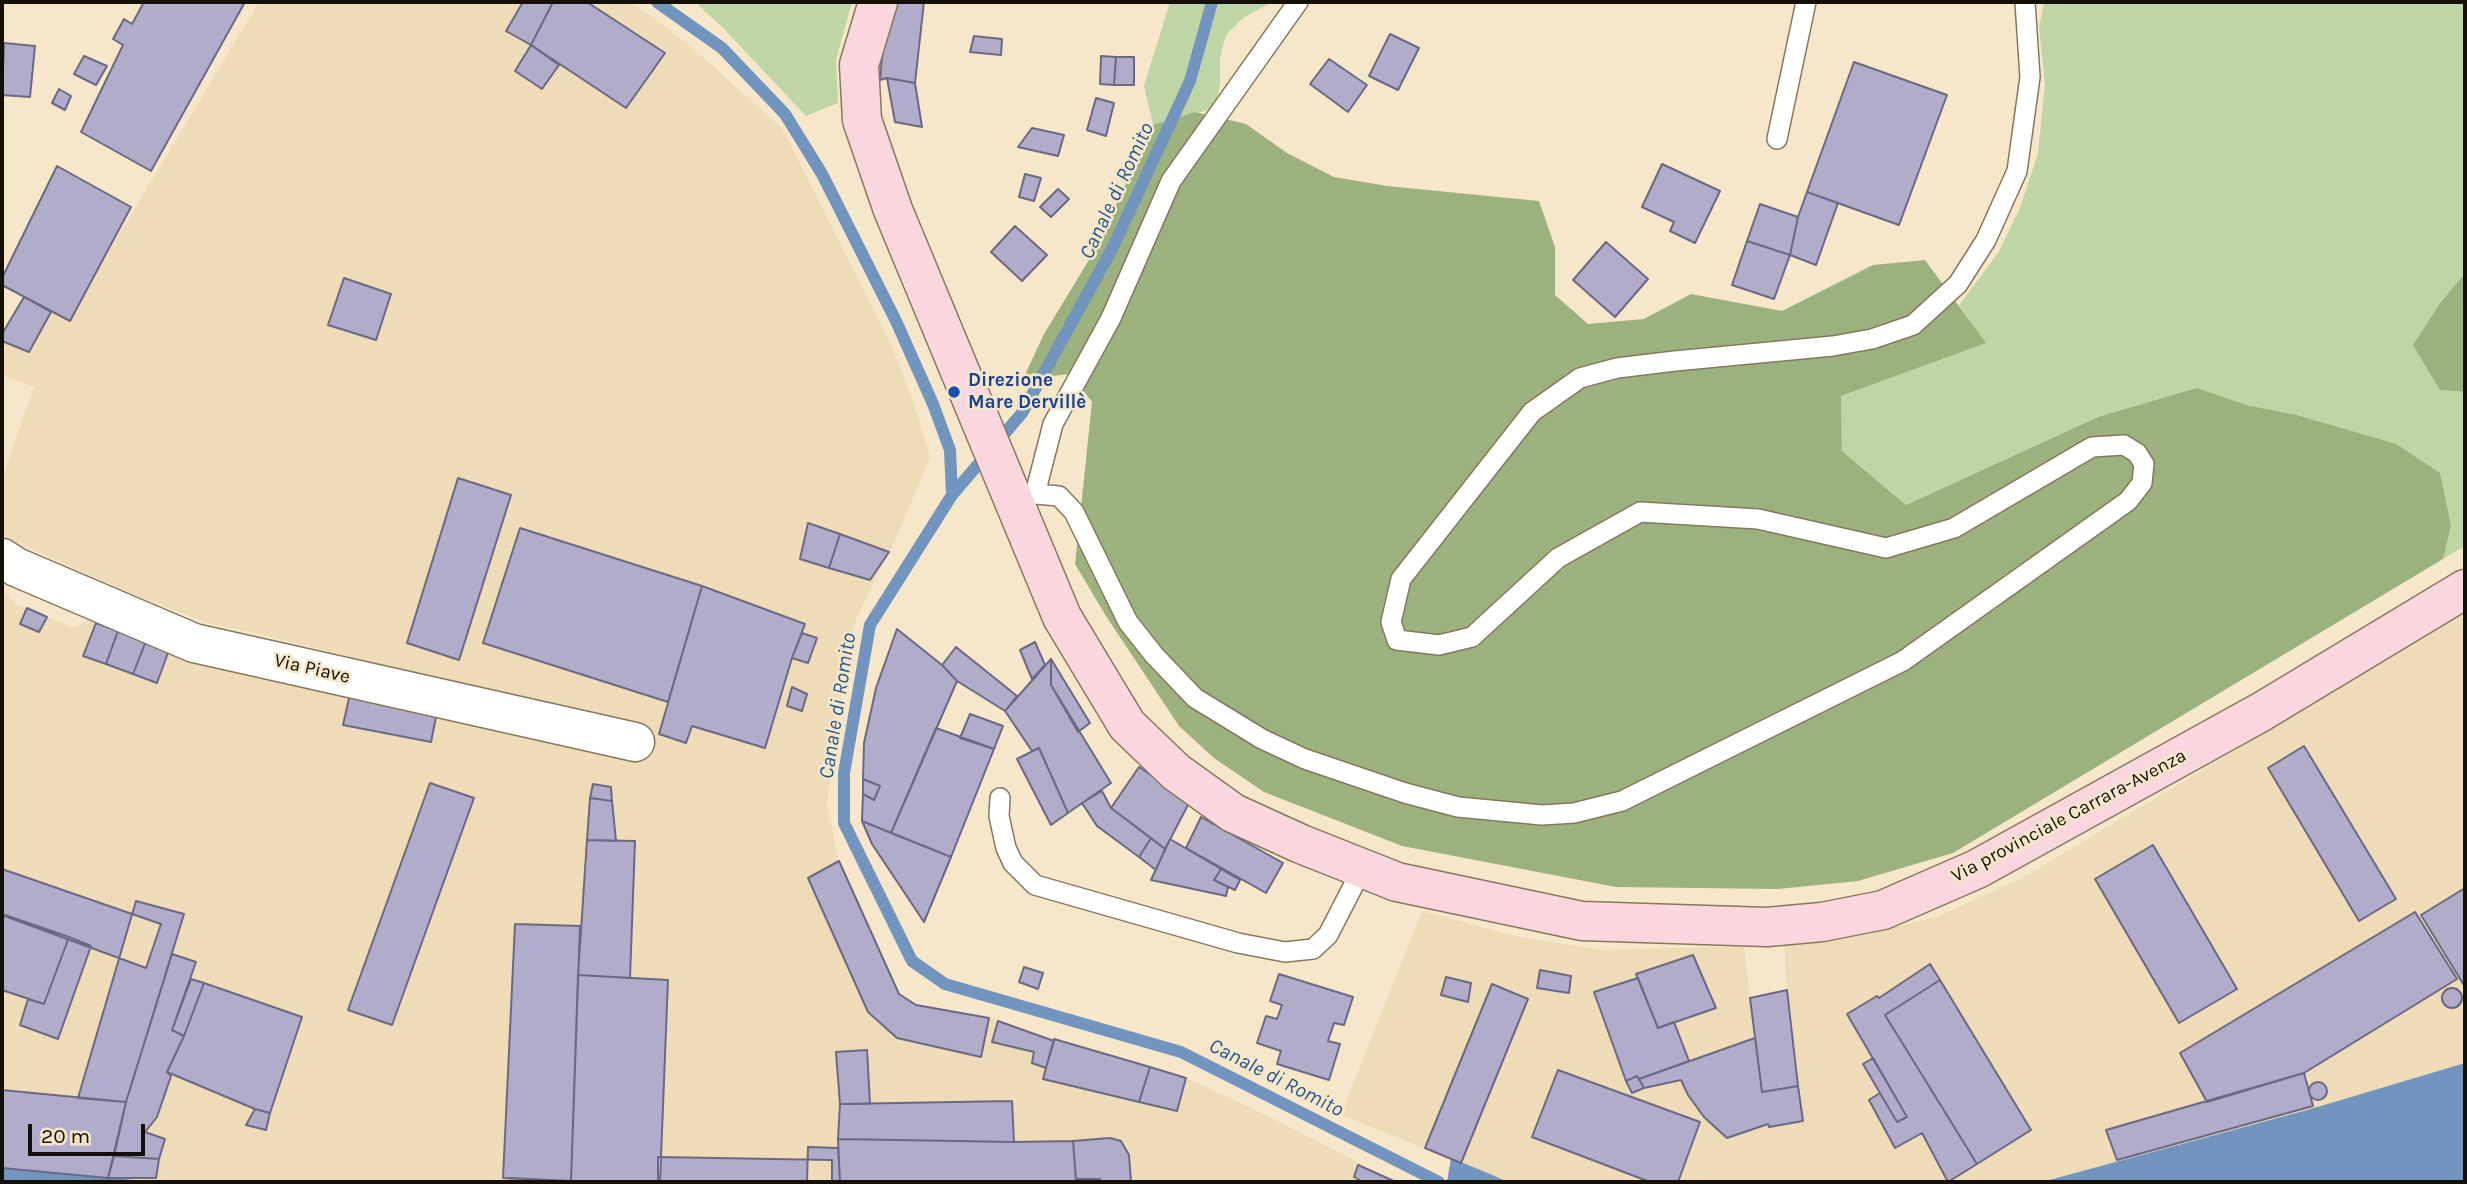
<!DOCTYPE html>
<meta charset="utf-8">
<style>
body{margin:0}
#map{position:relative;width:2467px;height:1184px;overflow:hidden;background:#f7e7ca;font-family:Karla,sans-serif}
canvas{display:block}
.frame{position:absolute;inset:0;border:4px solid #151006;pointer-events:none}
.scale{position:absolute;left:28px;top:1124px;width:117px;height:32px;box-sizing:border-box;border:4px solid #151006;border-top:0;padding-left:9px;font-size:21px;line-height:24px;white-space:nowrap;color:#151006;-webkit-text-stroke:5px #f7e7ca;paint-order:stroke}
</style>
<div id="map">
<canvas width="2467" height="1184"></canvas>
<div class="frame"></div>
<div class="scale">20 m</div>
</div>
<script>
const g = document.querySelector('canvas').getContext('2d');
g.lineJoin = 'round';
function paint(path, color) { g.fillStyle = color; g.fill(path, 'evenodd'); }
const shape = rows => new Path2D(rows.map(r => 'M' + r).join(''));
function strokePath(path, color, width, dash) { g.strokeStyle = color; g.lineWidth = width; g.lineCap = dash ? 'butt' : 'round'; g.setLineDash(dash || []); g.stroke(path); }
function drawText(font, color, halo, rows, align = 'center') {
  g.font = font + ' Karla,sans-serif'; g.lineWidth = 5; g.setLineDash([]); g.textBaseline = 'middle'; g.strokeStyle = halo; g.fillStyle = color; for (const [text, x, y, turn = 0] of rows) {
    g.save(); g.translate(x, y); g.rotate((+turn || 0) * Math.PI / 180); g.textAlign = isNaN(turn) ? turn : align; if (halo) g.strokeText(text, 0, 0); g.fillText(text, 0, 0); g.restore();
  }
}
paint(shape([
 [259,2,632,2,688,44,782,128,892,346,914,404,930,457,897,536,857,617,847,652,827,805,839,861,899,994,916,1005,989,1018,1054,1040,1186,1078,1270,1117,1396,1182,167,1182,2,1168,2,589,15,604,74,628,88,619,169,650,253,678,350,694,581,751,594,718,260,634,207,623,126,591,2,536,2,479,34,387,2,375,2,341,29,352,51,312,70,321,96,273],
 [2465,613,2465,1063,2314,1108,2042,1182,1508,1182,1341,1115,1422,911,1519,937,1602,950,1744,946,1762,1092,1769,1127,1802,1121,1787,990,1784,944,1855,937,1939,916,2022,878]
]), '#eedbb7');
paint(shape([
 [695,2,852,2,836,60,838,103,806,116,725,30],
 [1170,2,1272,2,1243,18,1226,35,1220,58,1220,82,1216,108,1153,125,1144,86],
 [2044,2,2465,2,2465,273,2441,302,2440,390,2465,392,2465,546,2443,559,2451,526,2396,445,2297,415,2246,405,2098,417,1906,505,1842,451,1841,396,1985,343,1959,305,1998,253,2020,208,2038,153,2045,84,2039,27]
]), '#c0d5a6');
paint(shape([
 [1195,112,1246,124,1287,153,1334,177,1387,186,1539,201,1555,247,1555,295,1588,324,1644,319,1691,294,1782,311,1873,265,1925,260,1986,343,1841,396,1842,451,1906,505,2098,417,2197,388,2246,405,2297,415,2396,444,2440,473,2451,526,2443,559,1953,853,1858,881,1778,889,1616,887,1402,846,1264,792,1214,758,1179,726,1106,616,1075,564,1092,402,1071,374,1023,379,1044,334,1095,250,1153,125],
 [2465,273,2465,392,2440,390,2413,345,2441,302]
]), '#9bb27f');
paint(shape([
 [2465,1063,2465,1182,2042,1182,2314,1108],
 [1451,1158,1490,1174,1508,1182,1447,1182],
 [2,1168,108,1178,167,1182,2,1182]
]), '#7195be');
strokePath(shape([
 [657,2,722,48,785,114,822,174,896,321,933,404,950,450,952,495],
 [1212,2,1190,81,1112,249,1022,413,952,495,870,625,844,773,844,823,912,961,945,984,1181,1052,1439,1182]
]), '#7195be', 12);
const building = shape([
 [144,2,245,2,151,171,81,132,123,45,113,39,124,19,132,24,144,2],
 [523,2,553,2,531,45,506,31,523,2],
 [553,2,587,2,665,53,626,108,531,45,553,2],
 [891,2,924,2,915,83,887,78,880,80,886,15,891,2],
 [1390,34,1419,48,1398,90,1369,76,1390,34],
 [974,36,1002,39,1001,55,970,52,974,36],
 [4,43,35,46,30,97,2,95,4,43],
 [531,45,559,65,542,89,515,71,531,45],
 [84,56,107,66,96,85,74,74,84,56],
 [1101,56,1116,57,1114,85,1100,84,1101,56],
 [1116,57,1134,57,1134,85,1114,85,1116,57],
 [1329,59,1367,85,1348,112,1310,84,1329,59],
 [1854,62,1947,95,1899,225,1807,192,1854,62],
 [887,78,915,83,922,127,895,122,887,78],
 [59,89,71,96,65,110,52,103,59,89],
 [1096,98,1114,103,1106,136,1087,130,1096,98],
 [1032,128,1064,135,1058,156,1018,147,1032,128],
 [1662,164,1720,191,1695,243,1670,231,1674,222,1642,207,1662,164],
 [57,166,131,207,70,321,2,285,2,278,57,166],
 [1025,174,1041,178,1034,201,1019,197,1025,174],
 [1058,189,1069,199,1051,217,1040,207,1058,189],
 [1807,192,1838,203,1816,265,1790,255,1798,217,1807,192],
 [1760,204,1798,217,1790,255,1747,241,1760,204],
 [1015,226,1047,255,1022,281,991,252,1015,226],
 [1747,241,1790,255,1774,299,1732,285,1747,241],
 [1606,242,1648,279,1615,317,1573,280,1606,242],
 [344,278,391,294,376,340,328,325,344,278],
 [24,297,51,312,29,352,2,341,2,334,24,297],
 [458,478,511,495,459,660,407,643,458,478],
 [808,523,840,534,829,568,800,559,808,523],
 [520,528,702,586,668,702,483,643,520,528],
 [840,534,889,552,870,580,829,568,840,534],
 [702,586,805,624,792,658,765,748,692,726,686,743,659,734,702,586],
 [27,608,47,617,39,632,20,624,27,608],
 [96,623,118,631,106,664,83,656,96,623],
 [897,629,942,665,957,681,891,833,862,821,863,794,874,800,880,786,863,779,864,743,876,688,897,629],
 [118,631,146,641,133,674,106,664,118,631],
 [802,633,817,638,808,663,792,658,802,633],
 [146,641,169,650,157,683,133,674,146,641],
 [1035,642,1045,665,1032,679,1020,650,1035,642],
 [956,647,1017,696,1005,711,957,681,942,665,956,647],
 [1051,659,1051,685,1111,783,1068,813,1039,748,1032,751,1005,711,1051,659],
 [1051,659,1090,723,1078,732,1051,685,1051,659],
 [792,687,807,694,802,711,787,706,792,687],
 [350,694,436,717,431,742,343,725,350,694],
 [970,714,1003,726,994,749,960,738,970,714],
 [936,728,994,749,951,857,891,833,936,728],
 [2304,746,2396,899,2359,921,2268,768,2304,746],
 [1039,748,1068,813,1051,825,1017,759,1039,748],
 [1139,767,1190,801,1165,849,1111,808,1139,767],
 [863,779,880,786,874,800,863,794,863,779],
 [430,783,474,798,392,1025,348,1010,430,783],
 [593,784,611,787,612,801,590,798,593,784],
 [1102,791,1111,808,1151,838,1139,857,1097,826,1082,803,1102,791],
 [590,798,612,801,616,841,587,840,590,798],
 [1201,817,1283,863,1266,893,1186,848,1201,817],
 [862,821,951,857,924,922,872,844,862,821],
 [1151,838,1165,849,1156,870,1139,857,1151,838],
 [1170,839,1221,869,1214,880,1228,887,1226,896,1151,880,1170,839],
 [587,840,635,841,630,978,578,975,587,840],
 [2153,845,2237,989,2179,1023,2095,879,2153,845],
 [839,861,899,994,916,1005,989,1018,981,1057,897,1038,868,1012,808,878,839,861],
 [2,869,161,924,146,968,2,915,2,869],
 [1221,869,1240,880,1235,890,1214,880,1221,869],
 [2465,888,2465,987,2421,915,2465,888],
 [136,901,184,914,126,1102,78,1098,136,901],
 [2415,912,2457,979,2304,1073,2207,1102,2180,1053,2415,912],
 [2,914,69,937,44,1004,2,990,2,914],
 [515,924,580,926,571,1181,503,1178,515,924],
 [69,937,91,946,58,1039,20,1025,28,999,44,1004,69,937],
 [172,954,196,962,172,1030,184,1036,167,1072,171,1076,157,1117,145,1132,165,1139,159,1159,114,1156,126,1102,172,954],
 [1693,955,1716,1008,1658,1028,1636,974,1693,955],
 [1930,964,1940,980,1885,1015,1977,1164,1948,1182,1922,1133,1895,1148,1869,1100,1880,1093,1897,1122,1907,1117,1847,1014,1877,996,1879,998,1930,964],
 [1024,967,1043,973,1038,989,1019,982,1024,967],
 [1540,970,1571,976,1569,993,1537,988,1540,970],
 [1279,974,1353,997,1344,1025,1334,1023,1328,1041,1340,1044,1329,1080,1277,1064,1281,1051,1257,1043,1266,1016,1277,1019,1282,1005,1270,1001,1279,974],
 [578,975,668,980,660,1182,571,1181,578,975],
 [1446,977,1471,983,1468,1002,1441,995,1446,977],
 [1638,978,1658,1028,1674,1022,1689,1061,1639,1079,1637,1076,1626,1081,1594,992,1638,978],
 [191,979,204,983,184,1036,172,1030,191,979],
 [1940,980,2031,1130,1977,1164,1885,1015,1940,980],
 [204,983,302,1017,270,1113,255,1109,167,1072,184,1036,204,983],
 [1492,984,1528,999,1461,1163,1425,1148,1492,984],
 '2442 998a10 10 0 1 1 20 0a10 10 0 1 1-20 0Z',
 [1787,990,1798,1086,1762,1092,1750,998,1787,990],
 [998,1021,1054,1041,1046,1068,1032,1063,1034,1052,992,1042,998,1021],
 [1755,1038,1762,1092,1798,1086,1803,1121,1769,1127,1768,1124,1727,1138,1704,1117,1688,1095,1681,1080,1644,1088,1639,1079,1755,1038],
 [1054,1039,1150,1067,1139,1102,1043,1079,1054,1039],
 [867,1050,870,1104,840,1104,836,1052,867,1050],
 [1873,1058,1907,1117,1897,1122,1863,1064,1873,1058],
 [1150,1067,1186,1078,1177,1111,1139,1102,1150,1067],
 [1558,1070,1700,1122,1678,1182,1650,1182,1532,1137,1558,1070],
 [2304,1073,2313,1106,2117,1160,2106,1130,2304,1073],
 [1637,1076,1644,1088,1632,1093,1626,1081,1637,1076],
 '2309 1091a9 9 0 1 1 18 0a9 9 0 1 1-18 0Z',
 [2,1090,126,1102,108,1178,2,1168,2,1090],
 [1012,1101,1014,1142,838,1139,840,1104,1012,1101],
 [255,1109,270,1113,266,1130,246,1125,255,1109],
 [1110,1138,1121,1141,1129,1155,1131,1182,1100,1182,1100,1179,1076,1179,1073,1141,1110,1138],
 [838,1139,1014,1142,1073,1141,1076,1182,840,1182,838,1139],
 [808,1147,838,1148,840,1182,807,1182,808,1147],
 [114,1156,159,1159,156,1178,108,1178,114,1156],
 [658,1157,832,1160,832,1182,658,1182,658,1157],
 [1358,1165,1396,1182,1363,1182,1354,1177,1358,1165],
 [510,1178,571,1181,510,1182,510,1178]
]);
paint(building, '#b0acca');
strokePath(building, '#6b6883', 2);
const service = shape([
 [1777,139,1806,2],
 [1035,494,1053,424,1111,318,1171,181,1298,2],
 [1012,500,1035,494,1059,496,1074,512,1128,622,1154,655,1195,698,1262,739,1305,759,1405,793,1458,807,1542,815,1574,813,1622,801,1903,661,2128,501,2142,483,2144,464,2137,453,2124,445,2092,447,1954,528,1886,548,1758,519,1640,512,1558,558,1472,637,1439,645,1397,640,1391,622,1401,579,1532,412,1580,378,1617,368,1675,361,1833,346,1872,339,1913,325,1958,284,1986,240,2017,171,2030,77,2025,2],
 [1000,798,999,816,1006,848,1013,863,1035,885,1238,943,1285,952,1313,949,1328,935,1362,869]
]);
const minor = shape([
 [2,558,16,567,194,643,635,742]
]);
const secondary = shape([
 [878,2,859,65,862,120,893,210,1062,617,1127,725,1176,772,1233,813,1301,844,1397,882,1582,921,1767,927,1822,922,1883,910,1977,869,2261,712,2465,589]
]);
strokePath(service, '#86785d', 22);
strokePath(minor, '#86785d', 41);
strokePath(secondary, '#86785d', 41);
strokePath(service, '#fff', 19);
strokePath(minor, '#fff', 38);
strokePath(secondary, '#fad7df', 38);
for (const [x, y, r, color] of [
 [954,392,7,"#1a4fb4"]
]) { const dot = new Path2D(); dot.arc(x, y, r, 0, 2 * Math.PI); g.fillStyle = color; g.fill(dot); strokePath(dot, '#f7e7ca', 2.5); }
drawText('bold 19px', '#164399', '#f7e7ca', [
 ["Direzione",968,381],
 ["Mare Dervillè",968,403]
], 'left');
drawText('19px', '#151006', '#f7e7ca', [
 ["Via Piave",312,669,13],
 ["Via provinciale Carrara-Avenza",2069,816,-28]
]);
drawText('italic 21px', '#26588f', '#f7e7ca', [
 ["Canale di Romito",1117,191,-65],
 ["Canale di Romito",838,706,-81],
 ["Canale di Romito",1276,1078,27]
]);
</script>
